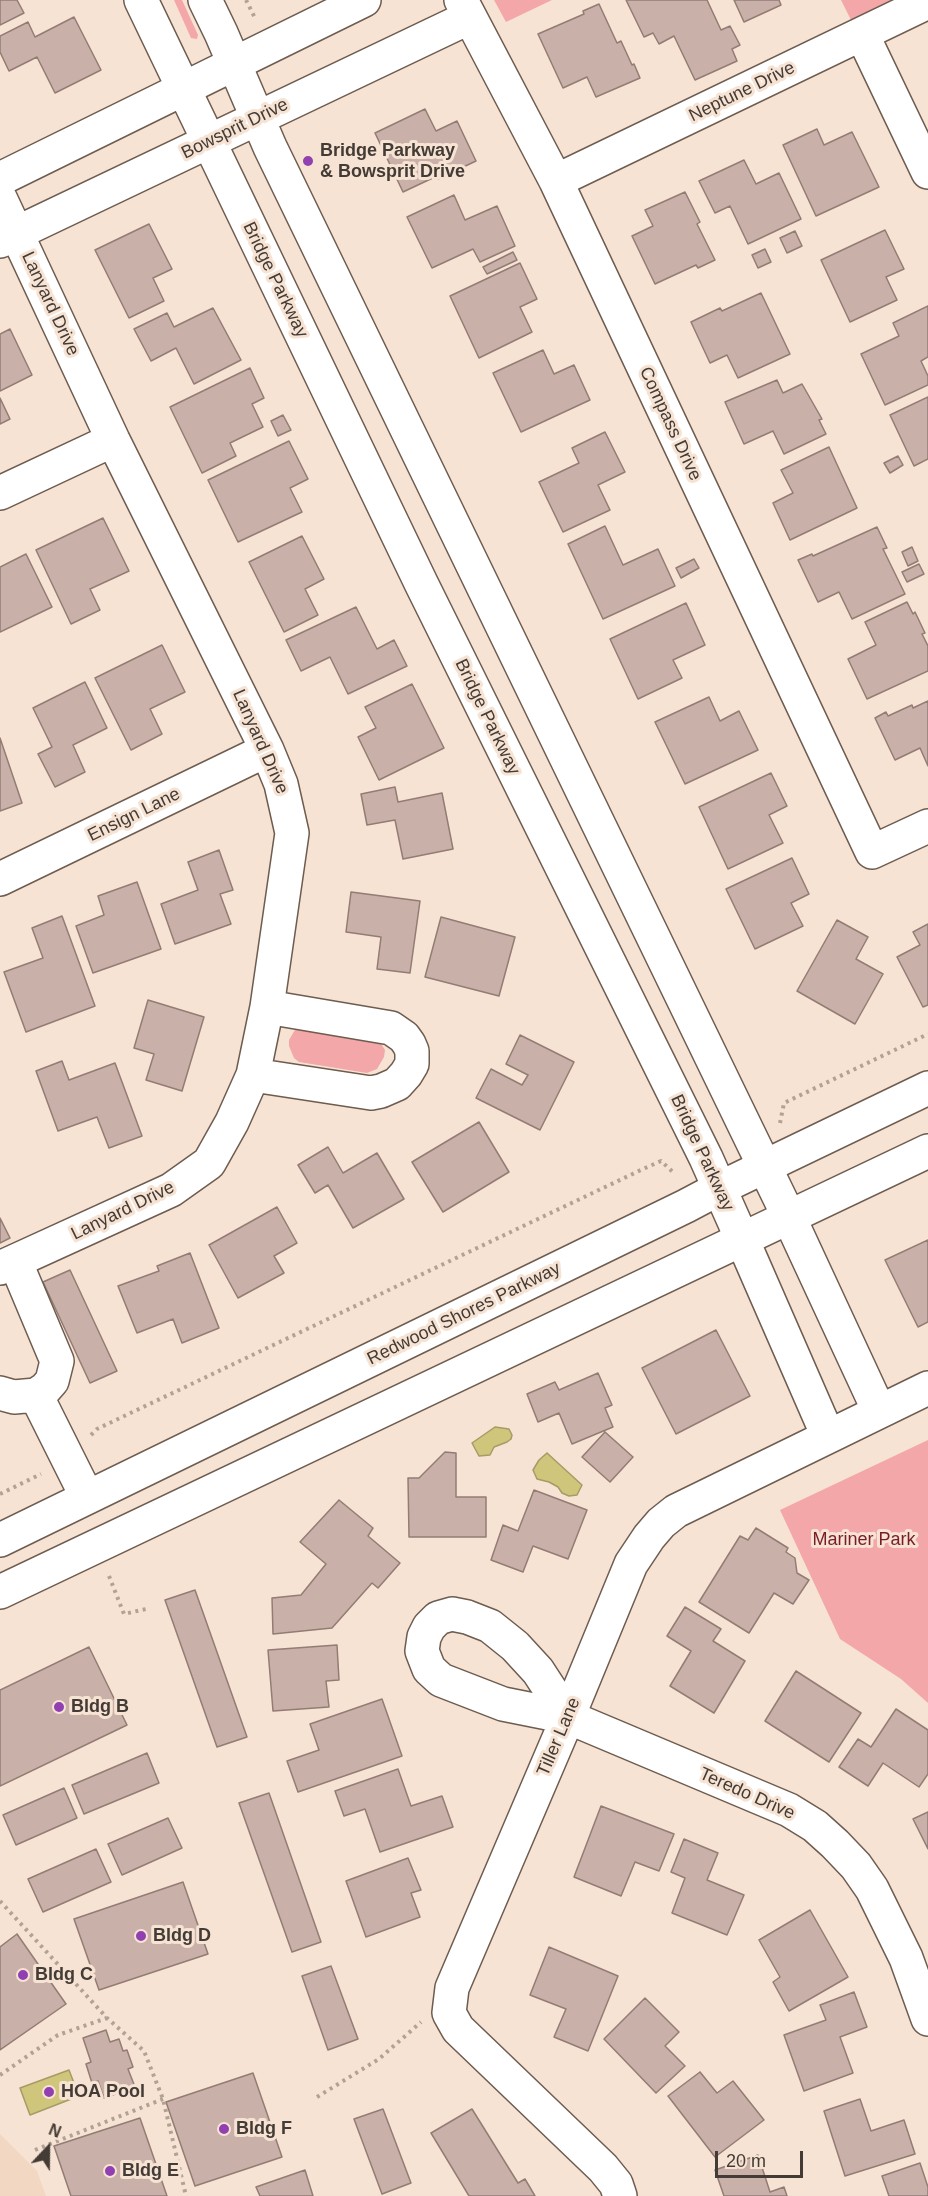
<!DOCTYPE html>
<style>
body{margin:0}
#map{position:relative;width:928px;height:2196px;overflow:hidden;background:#f7e3d3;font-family:Helvetica,sans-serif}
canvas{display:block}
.north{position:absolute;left:18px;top:2118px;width:60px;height:60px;-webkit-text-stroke:4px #f7e3d3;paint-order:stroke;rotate:22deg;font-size:16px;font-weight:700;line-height:24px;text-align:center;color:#433b35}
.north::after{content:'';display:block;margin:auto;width:21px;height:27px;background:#433b35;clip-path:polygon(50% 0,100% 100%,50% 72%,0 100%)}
.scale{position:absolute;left:715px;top:2151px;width:88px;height:27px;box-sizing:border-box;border:3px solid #433b35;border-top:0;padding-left:8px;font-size:18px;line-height:21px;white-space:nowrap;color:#433b35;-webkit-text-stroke:4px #f7e3d3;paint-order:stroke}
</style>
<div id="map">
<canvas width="928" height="2196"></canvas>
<div class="north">N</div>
<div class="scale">20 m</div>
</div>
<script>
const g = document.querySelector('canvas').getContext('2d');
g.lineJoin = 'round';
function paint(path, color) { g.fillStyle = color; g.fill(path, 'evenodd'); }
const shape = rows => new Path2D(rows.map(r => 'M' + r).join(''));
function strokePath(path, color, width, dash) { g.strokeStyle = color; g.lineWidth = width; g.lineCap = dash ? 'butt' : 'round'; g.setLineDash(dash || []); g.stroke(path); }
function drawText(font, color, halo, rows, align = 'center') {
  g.font = font + ' Helvetica,sans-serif'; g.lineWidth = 6; g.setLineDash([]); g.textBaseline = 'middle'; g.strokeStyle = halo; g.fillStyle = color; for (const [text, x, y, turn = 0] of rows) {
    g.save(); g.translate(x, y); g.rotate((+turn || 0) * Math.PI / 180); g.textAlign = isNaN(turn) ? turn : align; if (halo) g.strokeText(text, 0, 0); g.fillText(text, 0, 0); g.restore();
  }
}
paint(shape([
 [0,2134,37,2171,46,2196,0,2196]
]), '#f2d7c3');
paint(shape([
 [174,0,182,0,198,35,197,39,191,38],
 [494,0,552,0,506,22],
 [841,0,901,0,853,24],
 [296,1028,380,1042,385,1050,384,1057,377,1069,367,1073,299,1062,294,1058,289,1046,289,1040],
 [928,1440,928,1703,901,1679,840,1639,780,1510]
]), '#f3a7a9');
const water = shape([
 [495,1427,509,1429,512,1435,511,1439,507,1442,494,1447,490,1455,479,1456,472,1443,495,1427],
 [547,1453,582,1485,577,1495,569,1496,562,1493,558,1487,549,1482,537,1479,533,1470,539,1460,547,1453],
 [69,2070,79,2096,30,2115,20,2088,69,2070]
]);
paint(water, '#cfc57b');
strokePath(water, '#a59c66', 1.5);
const building = shape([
 [0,0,17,0,24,13,0,25,0,0],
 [626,0,707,0,721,30,730,26,740,45,732,49,737,61,695,80,674,36,659,44,653,33,644,37,626,0],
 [734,0,779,0,781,5,744,22,734,0],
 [599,4,617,43,621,41,632,65,634,64,640,78,596,97,587,77,563,88,538,34,584,14,583,11,599,4],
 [74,17,101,70,55,93,37,57,9,71,0,52,0,36,28,22,35,37,74,17],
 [425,109,436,131,457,121,476,161,438,179,437,176,403,192,375,133,425,109],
 [817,129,824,145,852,132,879,187,816,216,783,145,817,129],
 [744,160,756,184,779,173,801,219,748,244,730,206,715,213,699,181,744,160],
 [685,192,700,222,697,224,715,260,698,268,696,265,655,284,632,236,653,226,645,210,685,192],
 [454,195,465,220,497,206,515,246,480,262,473,249,432,268,407,217,454,195],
 [149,224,172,269,153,278,164,301,129,318,95,250,149,224],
 [885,230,904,269,886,277,897,300,850,322,821,260,885,230],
 [795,231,802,246,787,253,780,238,795,231],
 [765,249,771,262,758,268,752,255,765,249],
 [513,252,517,260,487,274,483,267,513,252],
 [520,263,537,299,520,307,532,332,479,358,450,296,520,263],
 [761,293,790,354,738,378,727,355,710,363,691,322,720,308,722,311,761,293],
 [928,306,928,357,921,361,928,376,928,385,885,405,861,354,899,336,893,323,928,306],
 [213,308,241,360,194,384,176,348,151,361,134,329,167,313,174,327,213,308],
 [10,329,32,375,0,391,0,334,10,329],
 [543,350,554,374,574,365,590,400,521,432,493,373,543,350],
 [250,368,264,398,252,404,263,427,230,443,236,456,202,473,170,407,250,368],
 [777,380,783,393,802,384,822,419,819,420,826,434,784,454,773,431,744,444,725,402,777,380],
 [928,397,928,459,914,466,890,415,928,397],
 [0,398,10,419,0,424,0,398],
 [283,415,291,430,278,436,271,421,283,415],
 [605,432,625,472,598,485,610,510,563,532,539,482,579,463,572,448,605,432],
 [289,441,308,479,290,488,302,512,238,542,208,480,289,441],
 [829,447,857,508,790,540,773,503,793,493,781,470,829,447],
 [898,456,903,465,890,473,884,463,898,456],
 [103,518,129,571,90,589,100,610,71,624,36,550,103,518],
 [605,526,623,565,658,549,675,586,603,619,568,544,605,526],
 [877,527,887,548,883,549,905,594,852,619,839,592,818,602,798,560,812,554,813,556,877,527],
 [302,536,324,579,305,589,318,615,284,632,249,562,302,536],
 [912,547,918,561,908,566,902,552,912,547],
 [26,554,52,607,0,632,0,567,26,554],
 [694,559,699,568,681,578,676,568,694,559],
 [919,564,924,574,907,582,902,572,919,564],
 [907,602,913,614,915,612,925,633,922,634,928,646,928,671,867,699,848,659,876,645,865,622,907,602],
 [686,603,705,645,673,660,682,678,638,699,610,639,686,603],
 [356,607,377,649,394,640,407,666,348,694,330,657,301,671,286,640,356,607],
 [162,645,185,692,150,709,162,734,131,750,95,678,162,645],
 [85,682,107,728,73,745,85,772,55,787,38,754,52,747,33,708,85,682],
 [412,684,444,748,379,780,358,737,376,728,365,707,412,684],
 [709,697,720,721,739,711,758,750,685,784,655,722,709,697],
 [928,701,928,766,920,748,895,760,875,718,886,712,888,716,912,705,913,708,928,701],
 [0,738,22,803,0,811,0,738],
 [771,773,787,806,769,815,783,843,728,869,699,807,771,773],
 [395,787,398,802,442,793,453,849,403,859,395,820,367,825,361,794,395,787],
 [219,850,233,890,220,894,231,924,175,944,161,904,198,890,188,862,219,850],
 [792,858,809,894,791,903,803,926,755,949,726,889,792,858],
 [137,882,161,949,93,973,76,926,104,915,98,896,137,882],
 [351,892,420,901,410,973,377,969,381,937,346,932,351,892],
 [62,916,95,1006,26,1032,4,972,43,958,32,928,62,916],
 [441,917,515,937,499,996,425,977,441,917],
 [837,920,868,937,856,959,883,974,855,1024,797,991,837,920],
 [928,924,928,1005,923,1007,897,957,920,945,913,932,928,924],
 [148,1000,204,1017,182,1091,146,1080,154,1054,134,1048,148,1000],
 [520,1035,574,1062,540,1130,476,1098,491,1069,522,1085,528,1075,506,1064,520,1035],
 [62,1061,69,1080,115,1063,142,1136,109,1148,97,1117,58,1131,36,1071,62,1061],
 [479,1122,509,1172,443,1212,412,1162,479,1122],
 [328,1147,343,1173,377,1153,404,1199,353,1228,328,1185,315,1193,298,1165,328,1147],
 [277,1207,297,1243,274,1256,284,1273,238,1298,209,1245,277,1207],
 [0,1218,10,1238,0,1243,0,1218],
 [928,1240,928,1322,918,1327,885,1260,928,1240],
 [190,1253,219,1328,182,1343,173,1319,137,1333,118,1286,159,1271,157,1266,190,1253],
 [70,1270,117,1371,90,1383,43,1282,70,1270],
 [716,1330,750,1396,676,1434,642,1368,716,1330],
 [598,1373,612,1405,605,1408,613,1427,572,1444,559,1413,538,1422,527,1394,555,1382,559,1390,598,1373],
 [605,1432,633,1457,610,1482,582,1457,605,1432],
 [445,1452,456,1453,456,1497,486,1497,486,1537,409,1537,408,1478,419,1478,445,1452],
 [534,1490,587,1510,568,1559,533,1546,523,1572,491,1560,503,1525,518,1531,534,1490],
 [339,1500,373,1528,368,1536,400,1563,378,1588,372,1583,332,1628,273,1634,272,1598,301,1595,326,1564,300,1542,339,1500],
 [756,1528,788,1548,786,1552,795,1558,797,1573,809,1580,793,1604,774,1593,749,1633,699,1602,740,1536,748,1540,756,1528],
 [195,1590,247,1737,217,1747,165,1600,195,1590],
 [685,1607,721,1629,713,1641,745,1661,714,1713,670,1686,691,1651,667,1636,685,1607],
 [337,1645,339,1680,326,1681,329,1707,273,1711,268,1650,337,1645],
 [89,1647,127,1725,0,1786,0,1690,89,1647],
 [796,1671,861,1713,829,1762,765,1721,796,1671],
 [382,1699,402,1756,298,1792,287,1761,319,1750,310,1724,382,1699],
 [896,1709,928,1730,928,1774,919,1787,883,1763,868,1786,839,1767,858,1739,871,1747,896,1709],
 [147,1753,159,1783,84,1814,72,1785,147,1753],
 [398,1769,411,1806,442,1796,453,1827,380,1852,365,1809,344,1816,335,1791,398,1769],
 [64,1788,77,1818,16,1845,3,1815,64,1788],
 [269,1793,321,1942,292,1952,239,1803,269,1793],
 [601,1806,674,1834,659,1871,635,1862,621,1896,574,1877,601,1806],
 [928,1812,928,1849,913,1819,928,1812],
 [168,1818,182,1848,122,1875,108,1844,168,1818],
 [684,1839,718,1853,707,1880,744,1895,727,1935,672,1913,685,1878,671,1872,684,1839],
 [96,1849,111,1882,43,1912,28,1879,96,1849],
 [408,1858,421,1890,411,1893,420,1917,366,1937,346,1881,408,1858],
 [183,1882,208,1954,99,1990,74,1919,183,1882],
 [810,1910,848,1977,789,2011,773,1982,780,1977,759,1940,810,1910],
 [17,1934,66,2004,0,2050,0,1947,17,1934],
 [549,1947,618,1976,588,2051,554,2037,566,2009,530,1995,549,1947],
 [331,1966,358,2039,328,2050,302,1976,331,1966],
 [854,1992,867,2027,840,2037,853,2073,804,2091,784,2035,826,2020,820,2005,854,1992],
 [645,1998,679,2032,665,2046,685,2066,656,2093,604,2039,645,1998],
 [106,2030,110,2042,119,2039,123,2051,127,2050,133,2067,128,2069,135,2087,104,2098,98,2081,92,2083,86,2064,91,2062,83,2038,106,2030],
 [700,2072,717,2093,733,2081,764,2120,715,2157,668,2096,700,2072],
 [253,2073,282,2157,195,2186,166,2102,253,2073],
 [860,2099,871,2131,904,2120,915,2154,845,2176,824,2111,860,2099],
 [383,2109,411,2183,382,2194,354,2119,383,2109],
 [472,2109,518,2183,525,2179,535,2196,469,2196,431,2133,472,2109],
 [140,2118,167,2196,71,2196,54,2146,140,2118],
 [758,2155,770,2192,784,2187,787,2196,724,2196,715,2170,758,2155],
 [920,2163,928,2187,928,2196,889,2196,882,2176,920,2163],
 [305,2170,313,2196,260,2196,256,2187,305,2170]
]);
paint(building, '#c9b0a8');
strokePath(building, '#937c75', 1.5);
const minor = shape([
 [461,0,556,181,872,852,928,826],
 [862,34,928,172],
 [0,179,364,0],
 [556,181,928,2],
 [0,198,113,440,267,750,281,784,292,833,267,1007,253,1075,232,1122,209,1163,171,1190,0,1268],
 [0,241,470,17],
 [0,493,113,440],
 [0,879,267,750],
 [253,1075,371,1093,381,1091,397,1084,406,1074,412,1064,412,1051,409,1044,404,1037,391,1028,267,1007],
 [789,1217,879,1411],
 [742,1239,828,1436],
 [0,1393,14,1397,36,1395,45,1389,52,1381,57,1361,15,1261],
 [36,1395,87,1497],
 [568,1717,538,1671,515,1646,490,1626,467,1617,452,1614,438,1618,429,1627,424,1637,422,1651,429,1669,441,1680,503,1704,568,1717,789,1810,815,1826,835,1844,856,1866,872,1889,906,1958,928,2019],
 [620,2196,616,2184,603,2168,458,2029,449,2013,452,1988,568,1717,631,1564,649,1537,661,1523,676,1511,928,1388]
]);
const tertiary = shape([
 [141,0,421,583,706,1158,742,1239],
 [205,0,221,33,270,147,789,1217]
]);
const secondary = shape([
 [0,1540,686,1206,720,1188,928,1088],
 [0,1592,928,1151]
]);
strokePath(minor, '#6d5c4f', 36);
strokePath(tertiary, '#6d5c4f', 36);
strokePath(secondary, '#6d5c4f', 36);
strokePath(shape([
 [246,0,255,18],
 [780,1123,784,1103,928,1034],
 [91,1435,97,1429,643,1169,661,1161,674,1173],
 [0,1494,41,1474],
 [109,1576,124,1614,146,1609],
 [0,1901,107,2018,144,2051,163,2099,186,2196],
 [0,2075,58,2035,107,2018],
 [317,2097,379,2059,421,2022],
 [35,2150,163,2099]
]), '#b2a296', 4, [3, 4.5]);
strokePath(minor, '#fff', 33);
strokePath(tertiary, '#fff', 33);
strokePath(secondary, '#fff', 33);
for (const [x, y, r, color] of [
 [308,161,6,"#9040b0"],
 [59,1707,6,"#9040b0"],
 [141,1936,6,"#9040b0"],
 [23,1975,6,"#9040b0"],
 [49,2092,6,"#9040b0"],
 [224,2129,6,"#9040b0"],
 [110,2171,6,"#9040b0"]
]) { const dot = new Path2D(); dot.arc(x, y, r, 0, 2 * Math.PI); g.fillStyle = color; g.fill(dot); strokePath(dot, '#f7e3d3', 2); }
drawText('18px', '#433b35', '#f7e3d3', [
 ["Neptune Drive",742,92,-26],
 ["Bowsprit Drive",235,129,-26],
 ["Bridge Parkway",275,280,64],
 ["Lanyard Drive",50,304,65],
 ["Compass Drive",670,424,65],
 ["Bridge Parkway",487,717,64],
 ["Lanyard Drive",260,742,66],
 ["Ensign Lane",134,815,-26],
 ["Bridge Parkway",702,1153,65],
 ["Lanyard Drive",123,1211,-26],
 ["Redwood Shores Parkway",464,1314,-26],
 ["Tiller Lane",559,1737,-67],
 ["Teredo Drive",747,1794,24]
]);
drawText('bold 18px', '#433b35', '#f7e3d3', [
 ["Bridge Parkway",320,151],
 ["& Bowsprit Drive",320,172],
 ["Bldg B",71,1707],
 ["Bldg D",153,1936],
 ["Bldg C",35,1975],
 ["HOA Pool",61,2092],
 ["Bldg F",236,2129],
 ["Bldg E",122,2171]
], 'left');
drawText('18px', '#781c29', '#f7e3d3', [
 ["Mariner Park",864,1540]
]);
</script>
